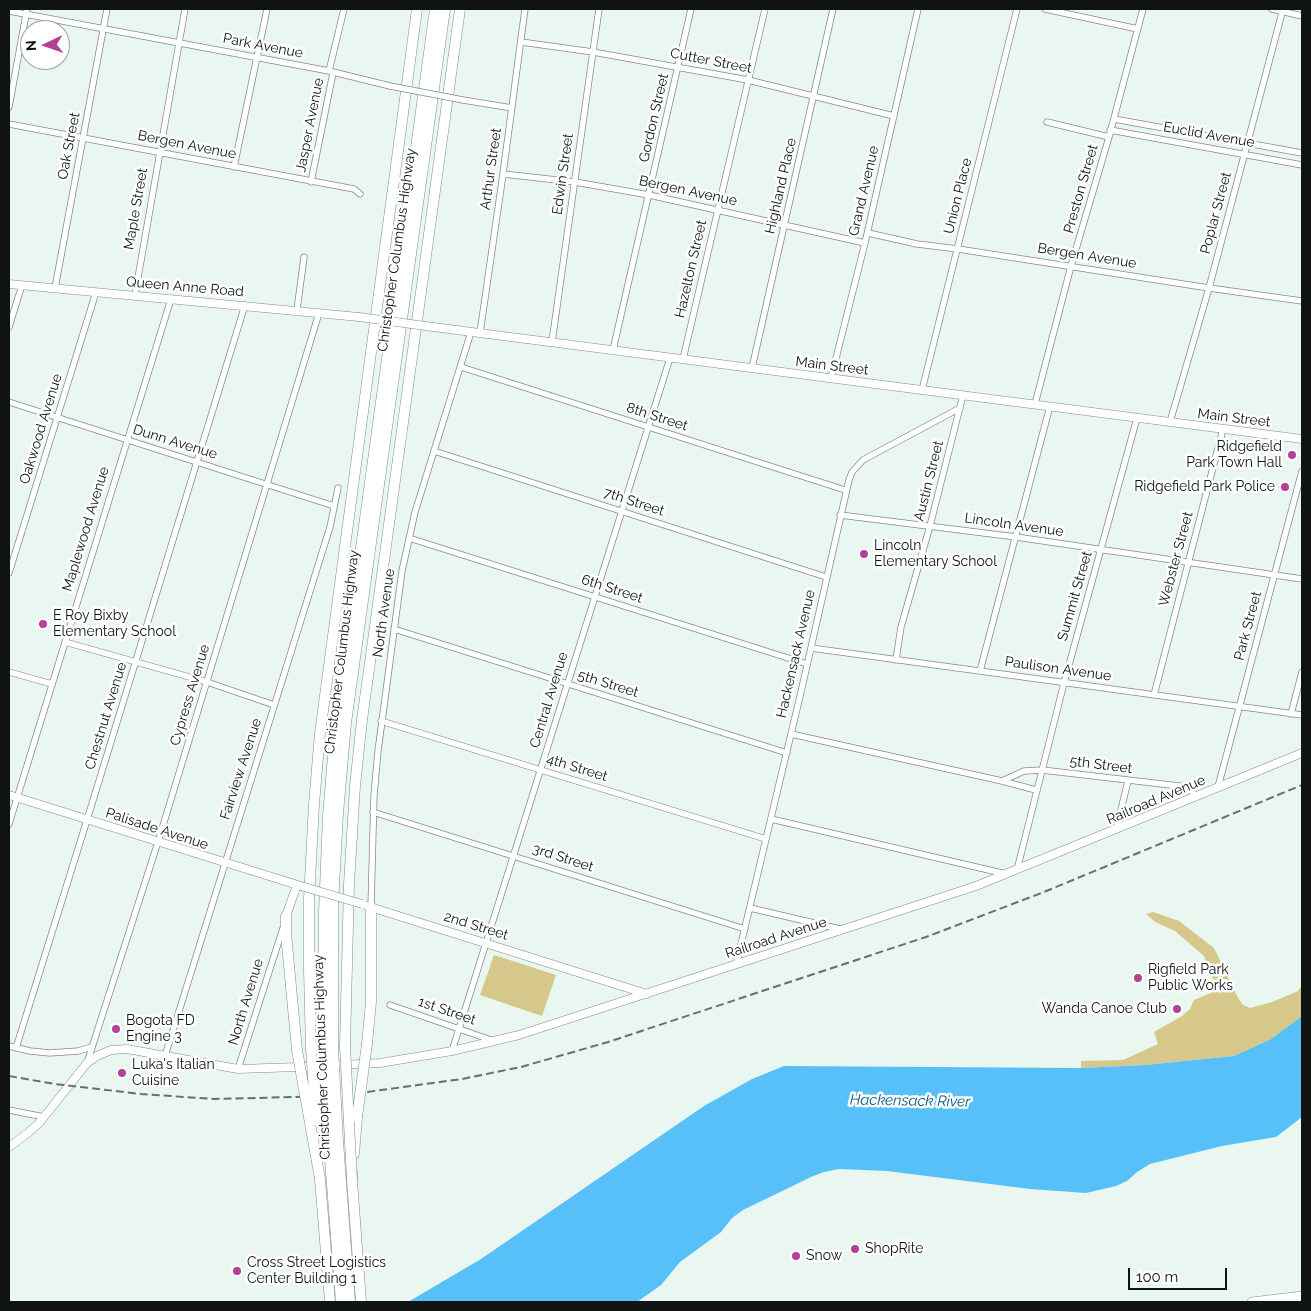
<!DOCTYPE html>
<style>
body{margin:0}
#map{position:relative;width:1311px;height:1311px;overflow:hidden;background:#e9f7f0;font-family:Raleway,sans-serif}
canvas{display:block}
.frame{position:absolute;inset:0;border:10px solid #0f1311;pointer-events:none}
.north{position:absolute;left:20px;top:20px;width:50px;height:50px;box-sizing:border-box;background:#fff;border:1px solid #9fa1a0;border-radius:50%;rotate:267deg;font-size:14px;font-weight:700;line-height:20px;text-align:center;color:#0f1311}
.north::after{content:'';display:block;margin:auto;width:18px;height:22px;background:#b44098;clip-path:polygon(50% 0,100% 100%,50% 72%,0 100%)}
.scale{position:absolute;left:1128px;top:1268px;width:99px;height:22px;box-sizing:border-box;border:2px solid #0f1311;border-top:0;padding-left:6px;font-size:15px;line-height:18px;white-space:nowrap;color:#0f1311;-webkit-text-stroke:4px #fff;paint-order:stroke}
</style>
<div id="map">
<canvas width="1311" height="1311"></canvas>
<div class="frame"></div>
<div class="north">N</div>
<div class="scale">100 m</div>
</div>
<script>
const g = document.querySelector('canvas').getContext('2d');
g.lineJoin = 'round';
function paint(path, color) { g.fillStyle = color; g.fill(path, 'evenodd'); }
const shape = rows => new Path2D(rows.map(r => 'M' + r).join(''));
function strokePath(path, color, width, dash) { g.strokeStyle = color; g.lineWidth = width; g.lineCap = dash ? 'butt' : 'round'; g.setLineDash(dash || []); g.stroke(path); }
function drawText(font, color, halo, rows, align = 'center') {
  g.font = font + ' Raleway,sans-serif'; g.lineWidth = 5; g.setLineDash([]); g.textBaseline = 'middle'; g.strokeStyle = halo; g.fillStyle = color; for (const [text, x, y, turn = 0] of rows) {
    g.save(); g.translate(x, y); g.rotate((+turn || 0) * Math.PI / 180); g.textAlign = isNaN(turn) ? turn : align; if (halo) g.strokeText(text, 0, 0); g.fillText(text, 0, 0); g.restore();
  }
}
paint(shape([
 [1153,912,1179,921,1214,948,1237,996,1243,1005,1250,1008,1272,1002,1298,991,1302,985,1302,1016,1271,1039,1234,1056,1145,1065,1081,1068,1081,1061,1123,1060,1158,1044,1154,1032,1182,1016,1190,1009,1194,1000,1211,993,1217,988,1204,956,1175,931,1155,922,1146,914],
 [494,955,556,975,542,1016,480,995]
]), '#d5c88a');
paint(shape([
 [1302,1016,1302,1117,1276,1137,1222,1146,1150,1164,1137,1172,1127,1181,1116,1186,1086,1193,1030,1189,887,1171,839,1169,824,1172,811,1177,743,1210,732,1218,721,1232,680,1262,661,1285,637,1302,408,1302,481,1259,704,1106,752,1079,784,1066,1081,1068,1145,1065,1234,1056,1271,1039]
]), '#57c0f8');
const street = shape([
 [1045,9,1138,29],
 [1272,9,1302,16],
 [9,11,329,71,390,86],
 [521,42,593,52,748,80,894,116],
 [329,71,344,9],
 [463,100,512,108],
 [9,107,27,9],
 [1114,119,1302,153],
 [1047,122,1109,137],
 [9,124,354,189,360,194],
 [1110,130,1302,165],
 [234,167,267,9],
 [503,174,575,182,649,195,865,243],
 [311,182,333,73],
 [868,233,917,244,958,249,1209,288,1302,301],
 [55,288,107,9],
 [135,295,185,9],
 [297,310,304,257],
 [9,327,22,285],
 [480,333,503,174,525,9],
 [552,342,599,9],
 [613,350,691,9],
 [683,359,765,9],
 [461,367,845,490],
 [752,368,833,9],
 [831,378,865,243,918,9],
 [922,390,1017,9],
 [9,402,334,506],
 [1035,404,1071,266,1109,137,1143,9],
 [1170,422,1209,288,1283,9],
 [434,451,826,577],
 [840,515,1016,537,1302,579],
 [409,538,807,664],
 [9,573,96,292],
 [394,629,787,753],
 [65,642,207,682,274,705],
 [811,648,1302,715],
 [896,660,901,627,930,526,963,395],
 [980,671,1050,406],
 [9,672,52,684],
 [1154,695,1223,429],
 [1291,714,1302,672],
 [381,721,766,839],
 [791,734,1002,781,1024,771,1042,770,1188,787,1196,796],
 [1002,781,1036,790],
 [1218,787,1302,471],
 [373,812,745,929],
 [771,819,1006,874],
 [9,824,171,299],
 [1116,830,1128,781],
 [1017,870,1064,683,1137,418],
 [371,907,374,795,378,751,402,571,415,512,471,332],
 [750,908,840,929],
 [736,965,801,692,849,480,852,472,863,460,960,408],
 [390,1005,494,1041],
 [9,1046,30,1051,50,1053,78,1051,92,1047],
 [16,1048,87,820,245,305],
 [452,1051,670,358],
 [165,1056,330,527,338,488],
 [87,1063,158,842,319,313],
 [238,1069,283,928],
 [9,1110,44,1117]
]);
const secondary = shape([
 [9,284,359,317],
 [433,327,1302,439],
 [9,795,301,886],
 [367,906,647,994],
 [286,916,297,885],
 [341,1065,380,1063,452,1051,519,1035,556,1023,976,886,1302,753],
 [9,1147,28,1133,40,1122,87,1063,97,1056,111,1050,127,1049,238,1069,329,1066]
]);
const primary = shape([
 [1252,1302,1302,1296]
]);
const highway = shape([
 [286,916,286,934,297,1050],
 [367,1044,371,1002,371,907],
 [345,1046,349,884,355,786,362,720,460,9],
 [333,1047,333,905,338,814,346,723,445,9],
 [324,1048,324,912,328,816,334,744,435,9],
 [311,1049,309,970,309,899,314,804,320,733,417,9],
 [354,1154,357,1117],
 [352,1171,352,1180,361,1302],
 [320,1179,330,1302]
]);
strokePath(street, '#818d87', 7);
strokePath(secondary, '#818d87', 9);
strokePath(primary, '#818d87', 10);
strokePath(highway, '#818d87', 11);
strokePath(street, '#fff', 5.5);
strokePath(secondary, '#fff', 8);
strokePath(primary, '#fff', 9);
strokePath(highway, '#fff', 10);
strokePath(shape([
 [9,1076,55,1084,141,1094,214,1099,257,1098,326,1096,367,1092,462,1079,521,1067,608,1042,926,937,1044,892,1302,785]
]), '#676f6b', 2, [8, 4]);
const streetBridge = shape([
 [390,86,463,100]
]);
const secondaryBridge = shape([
 [359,317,433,327],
 [301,886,362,904]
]);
const highwayBridge = shape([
 [345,1046,352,1180],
 [333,1047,338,1141,350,1302],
 [324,1048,328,1133,341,1302],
 [311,1049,316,1120],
 [297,1050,320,1179],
 [357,1117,367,1044]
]);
strokePath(streetBridge, '#818d87', 7, []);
strokePath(secondaryBridge, '#818d87', 9, []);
strokePath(highwayBridge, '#818d87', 11, []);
strokePath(streetBridge, '#fff', 5.5);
strokePath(secondaryBridge, '#fff', 8);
strokePath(highwayBridge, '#fff', 10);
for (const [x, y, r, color] of [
 [1292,455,5,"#b44098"],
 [1285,487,5,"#b44098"],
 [864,554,5,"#b44098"],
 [43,624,5,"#b44098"],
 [1138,978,5,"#b44098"],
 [1177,1009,5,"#b44098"],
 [116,1029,5,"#b44098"],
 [122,1073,5,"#b44098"],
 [855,1249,5,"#b44098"],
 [796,1256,5,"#b44098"],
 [237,1271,5,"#b44098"]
]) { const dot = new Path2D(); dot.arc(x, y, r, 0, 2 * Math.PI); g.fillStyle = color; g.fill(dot); strokePath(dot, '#fff', 2); }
drawText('14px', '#0f1311', '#fff', [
 ["Park Avenue",263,46,11],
 ["Cutter Street",711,61,11],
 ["Gordon Street",654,118,-77],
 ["Jasper Avenue",310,125,-79],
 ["Euclid Avenue",1209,135,10],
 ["Bergen Avenue",187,145,11],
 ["Oak Street",69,146,-79],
 ["Arthur Street",491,169,-82],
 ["Edwin Street",563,174,-82],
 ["Highland Place",781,186,-77],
 ["Preston Street",1081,189,-74],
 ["Bergen Avenue",688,191,12],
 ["Grand Avenue",864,191,-77],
 ["Union Place",958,196,-76],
 ["Maple Street",136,209,-80],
 ["Poplar Street",1216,213,-75],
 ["Christopher Columbus Highway",397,250,-82],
 ["Bergen Avenue",1087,256,9],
 ["Hazelton Street",691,269,-77],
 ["Queen Anne Road",185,287,5],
 ["Main Street",832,366,7],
 ["8th Street",657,417,18],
 ["Main Street",1234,418,7],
 ["Oakwood Avenue",41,429,-73],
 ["Dunn Avenue",175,442,17],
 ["Austin Street",929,481,-76],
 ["7th Street",634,502,18],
 ["Lincoln Avenue",1014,525,8],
 ["Maplewood Avenue",86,529,-73],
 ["Webster Street",1176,559,-75],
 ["6th Street",612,589,18],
 ["Summit Street",1075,596,-74],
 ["North Avenue",384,613,-82],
 ["Park Street",1248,626,-75],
 ["Christopher Columbus Highway",342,652,-83],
 ["Hackensack Avenue",796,654,-77],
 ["Paulison Avenue",1058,669,8],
 ["5th Street",608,684,17],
 ["Cypress Avenue",190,695,-73],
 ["Central Avenue",549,700,-73],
 ["Chestnut Avenue",106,716,-73],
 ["5th Street",1101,765,7],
 ["4th Street",577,768,17],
 ["Fairview Avenue",241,769,-72],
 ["Railroad Avenue",1156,800,-23],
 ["Palisade Avenue",157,829,18],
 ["3rd Street",563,858,18],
 ["2nd Street",476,926,17],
 ["Railroad Avenue",776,938,-18],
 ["North Avenue",246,1002,-73],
 ["1st Street",447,1011,19],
 ["Christopher Columbus Highway",322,1057,-92]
]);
drawText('14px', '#0f1311', '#fff', [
 ["Ridgefield",1282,447,"right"],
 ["Park Town Hall",1282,463,"right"],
 ["Ridgefield Park Police",1275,487,"right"],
 ["Lincoln",874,546],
 ["Elementary School",874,562],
 ["E Roy Bixby",53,616],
 ["Elementary School",53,632],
 ["Rigfield Park",1148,970],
 ["Public Works",1148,986],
 ["Wanda Canoe Club",1167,1009,"right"],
 ["Bogota FD",126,1021],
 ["Engine 3",126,1037],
 ["Luka's Italian",132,1065],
 ["Cuisine",132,1081],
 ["ShopRite",865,1249],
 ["Snow",806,1256],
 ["Cross Street Logistics",247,1263],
 ["Center Building 1",247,1279]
], 'left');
drawText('italic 15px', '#00587d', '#fff', [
 ["Hackensack River",910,1101,1]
]);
</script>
